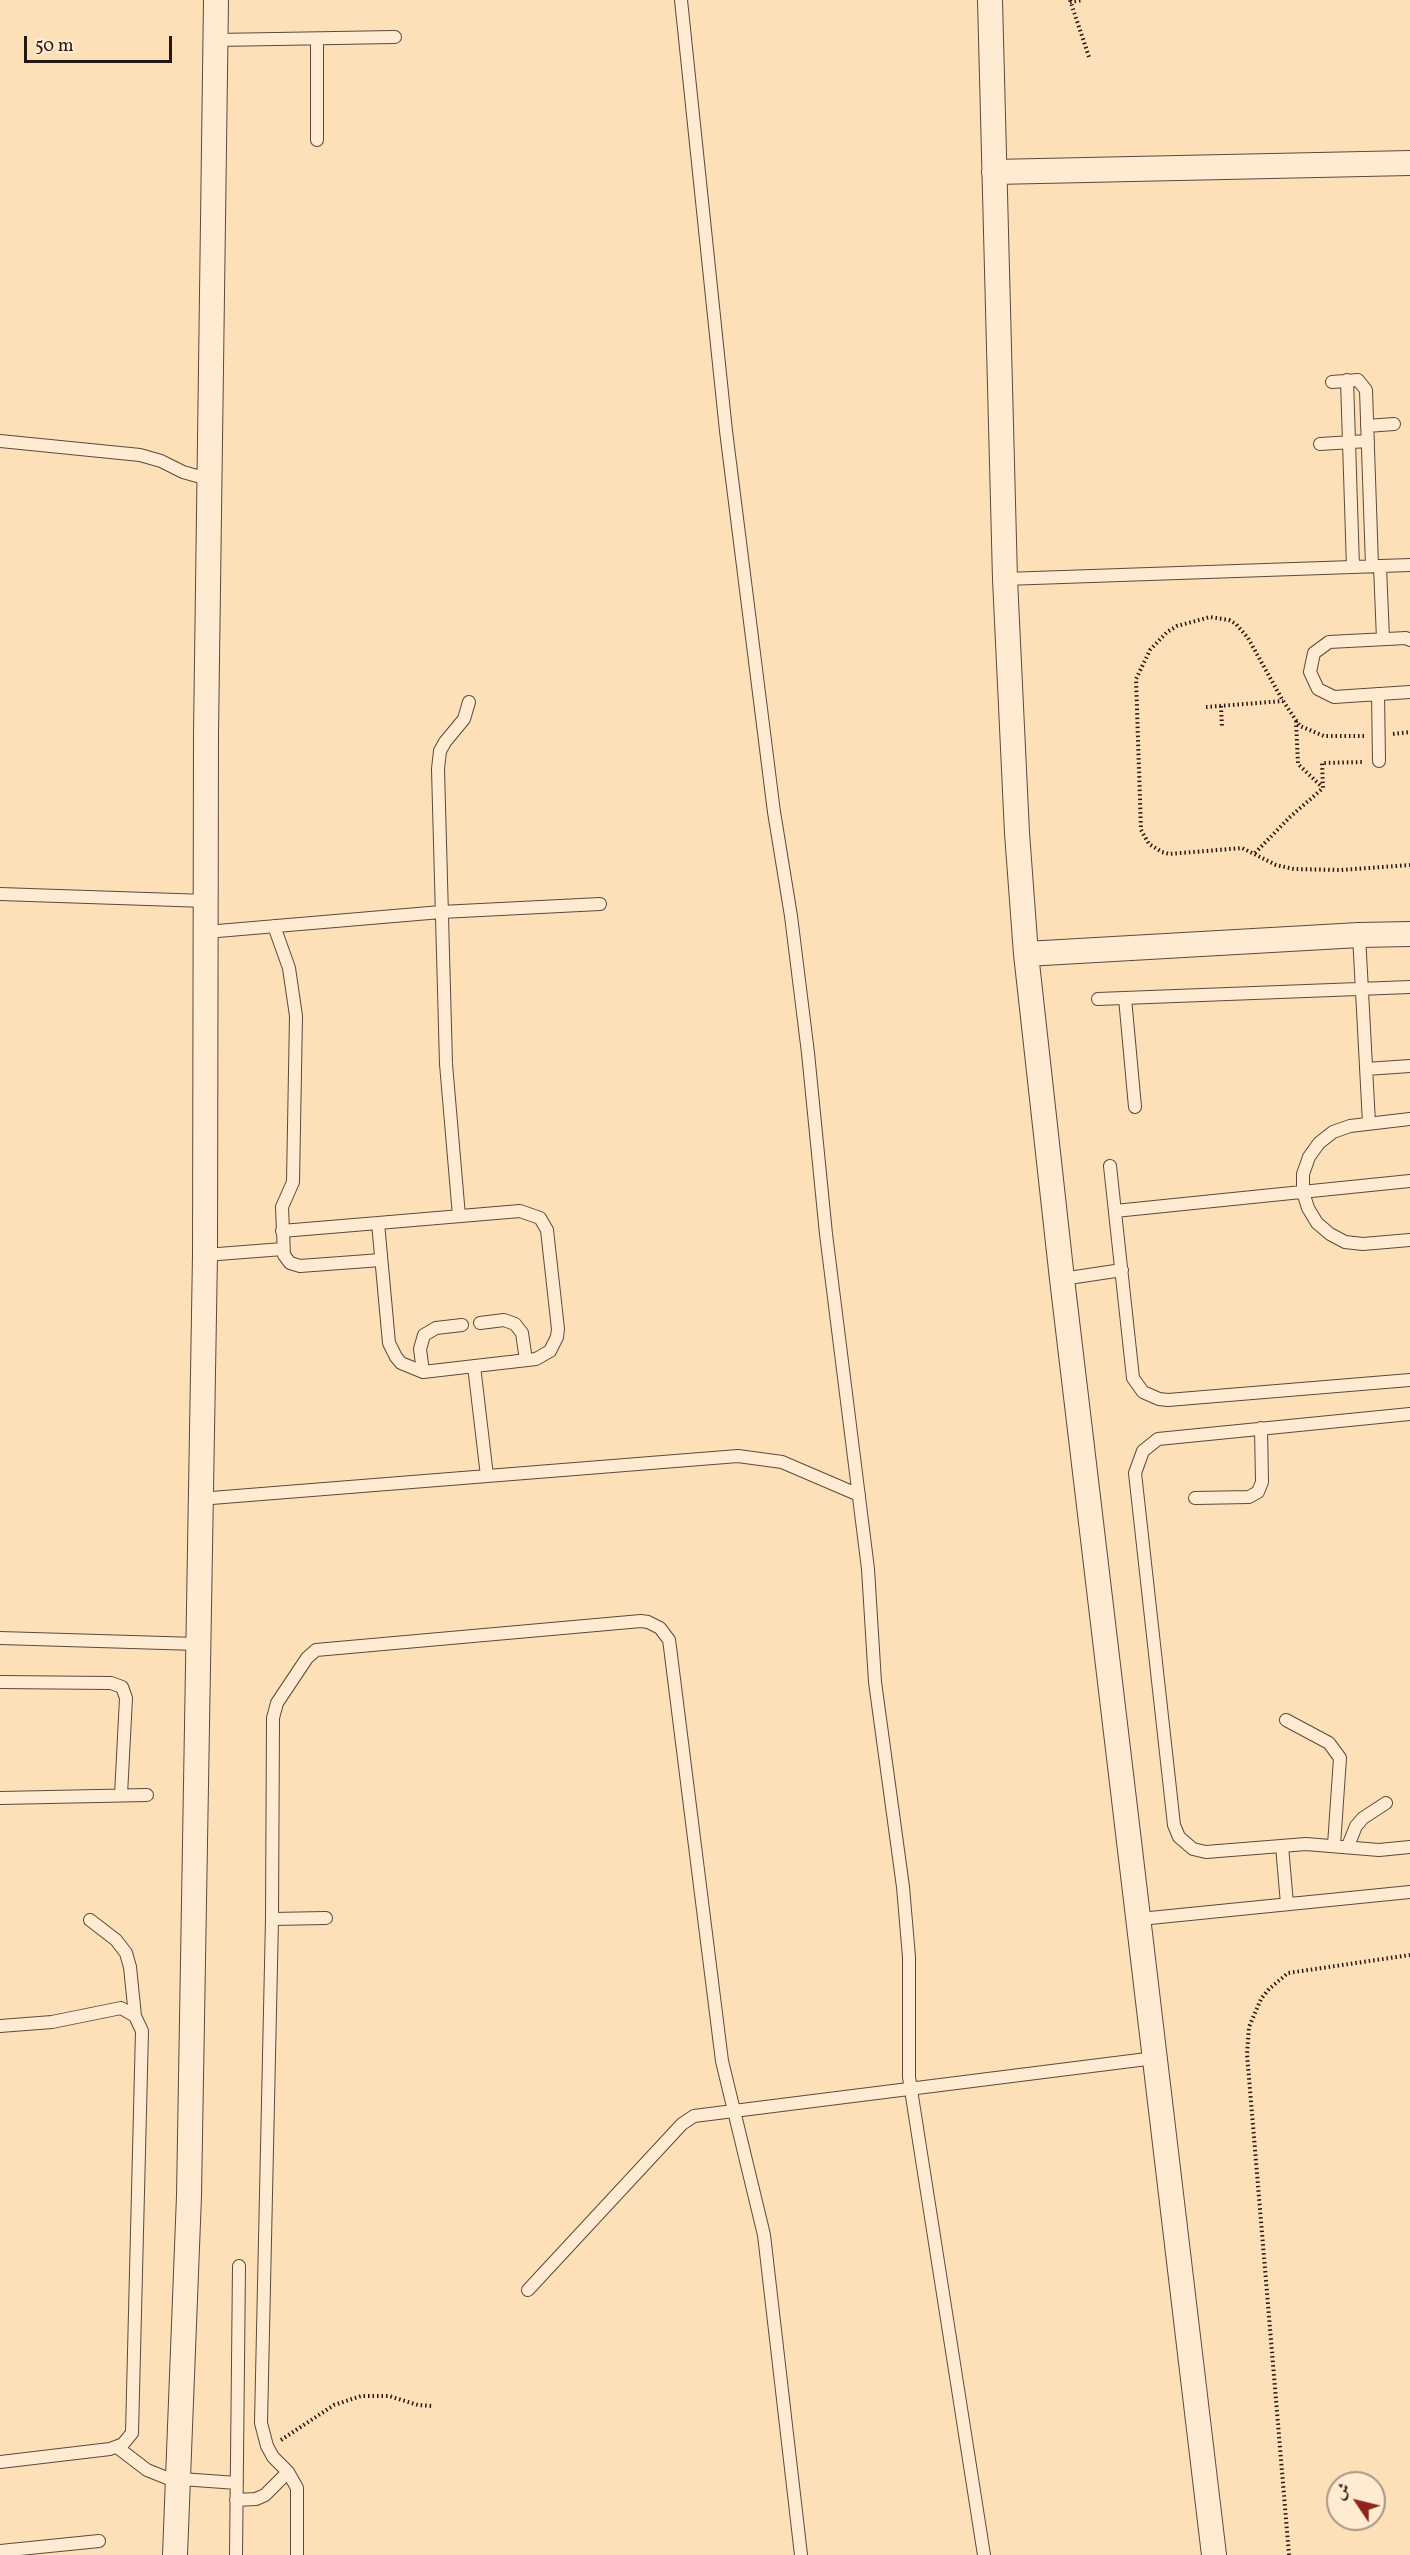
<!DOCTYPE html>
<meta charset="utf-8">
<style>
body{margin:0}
#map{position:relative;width:1410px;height:2555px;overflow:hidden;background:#fde0b8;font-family:Vollkorn,Amiri,serif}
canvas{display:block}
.north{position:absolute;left:1326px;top:2471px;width:60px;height:60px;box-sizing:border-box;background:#feebd1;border:2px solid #a79785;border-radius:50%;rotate:305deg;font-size:16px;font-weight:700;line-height:24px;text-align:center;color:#241813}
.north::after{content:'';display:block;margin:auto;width:21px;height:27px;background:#8f2418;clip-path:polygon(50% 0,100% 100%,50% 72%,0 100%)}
.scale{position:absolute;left:24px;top:36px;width:148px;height:27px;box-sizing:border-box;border:3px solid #241813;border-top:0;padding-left:8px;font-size:18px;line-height:21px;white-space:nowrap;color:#241813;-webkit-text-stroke:4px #feebd1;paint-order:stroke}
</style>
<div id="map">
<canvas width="1410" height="2555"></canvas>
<div class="north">ش</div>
<div class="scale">50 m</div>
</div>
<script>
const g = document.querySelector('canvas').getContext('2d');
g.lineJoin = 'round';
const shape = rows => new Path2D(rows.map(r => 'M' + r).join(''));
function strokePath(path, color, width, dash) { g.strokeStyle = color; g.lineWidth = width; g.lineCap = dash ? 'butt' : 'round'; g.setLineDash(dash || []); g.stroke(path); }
const lane = shape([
 [681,0,726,431,774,812,791,916,808,1053,826,1234,868,1569,875,1682,903,1887,909,1957,909,2077,984,2555],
 [216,40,395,37],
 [317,140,317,39],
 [1347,380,1353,567],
 [1332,382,1358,380,1366,390,1372,566],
 [1367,426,1394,424],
 [0,441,140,455,161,461,183,472,211,480],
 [1320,444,1368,441],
 [1380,566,1383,639],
 [1005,579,1410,565],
 [1410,640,1406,638,1329,642,1314,653,1310,672,1318,689,1334,697,1410,692],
 [1378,694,1379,761],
 [0,894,206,901],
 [274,926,289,968,296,1016,293,1182,282,1207,284,1255,290,1263,300,1266,381,1260],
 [206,932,441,912,600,904],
 [1359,935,1369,1123],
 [1125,998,1135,1107],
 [1098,999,1410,987],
 [1366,1069,1410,1066],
 [1410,1119,1350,1126,1333,1132,1319,1143,1309,1157,1303,1174,1303,1192,1308,1208,1317,1223,1330,1234,1345,1242,1363,1244,1410,1240],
 [1110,1166,1133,1378,1143,1392,1159,1399,1168,1400,1410,1380],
 [520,1211,540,1218,547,1230,558,1329,557,1337,550,1351,536,1359,423,1372,401,1363,396,1357,389,1343,378,1223,520,1211],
 [1115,1211,1410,1181],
 [459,1216,446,1064,438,769,440,751,445,742,464,719,469,702],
 [282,1231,378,1223],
 [205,1255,283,1249],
 [1062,1279,1122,1270],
 [480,1323,504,1320,515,1324,522,1333,526,1360],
 [474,1366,487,1476],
 [423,1372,420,1349,424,1335,436,1328,462,1325],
 [1410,1414,1158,1439,1143,1451,1135,1473,1174,1825,1179,1837,1193,1849,1206,1852,1306,1844,1379,1850,1410,1847],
 [1195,1498,1249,1497,1258,1492,1262,1482,1261,1428],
 [199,1499,738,1456,782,1462,859,1495],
 [0,1638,197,1644],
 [0,1682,111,1683,122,1687,126,1698,121,1795],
 [1286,1720,1329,1743,1340,1758,1334,1845],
 [0,1798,147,1795],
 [1282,1846,1287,1904],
 [1348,1846,1356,1826,1363,1818,1386,1803],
 [272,1919,326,1918],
 [1140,1919,1410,1892],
 [90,1920,116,1940,126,1953,130,1967,135,2016],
 [0,2026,52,2022,121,2008,135,2016,142,2031,132,2433,123,2444,110,2449,0,2462],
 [528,2290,682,2124,694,2116,1155,2058],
 [117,2447,147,2470,167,2478,237,2483],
 [236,2500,256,2499,265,2495,288,2472],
 [0,2551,99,2541],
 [236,2555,239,2266],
 [297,2555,297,2488,288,2472,273,2457,267,2446,261,2423,272,1919,273,1718,277,1703,307,1658,316,1650,641,1621,648,1622,660,1628,669,1640,670,1647,722,2061,764,2235,801,2555]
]);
const street = shape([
 [990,0,1005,579,1017,833,1026,954,1062,1279,1214,2555],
 [994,172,1410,163],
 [1026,954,1359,935,1410,934],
 [175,2555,189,2196,205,1255,206,734,216,0]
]);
strokePath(lane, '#5a4a3c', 14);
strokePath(street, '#5a4a3c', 26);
strokePath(shape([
 [1070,0,1089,57],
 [1070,2,1083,0],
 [1221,706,1222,728],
 [1206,707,1283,701],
 [1296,721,1298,764,1322,787],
 [1393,734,1410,732],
 [1364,736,1324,736,1300,726,1283,701,1248,638,1236,624,1229,620,1210,617,1177,626,1167,632,1150,650,1136,679,1141,830,1149,844,1162,852,1169,854,1242,848,1276,865,1294,869,1341,870,1410,865],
 [1255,853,1290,817,1323,788,1322,763,1364,762],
 [281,2440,334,2405,361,2396,389,2396,418,2405,432,2406],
 [1289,2555,1247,2054,1249,2027,1261,1999,1269,1989,1288,1973,1410,1955]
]), '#241813', 4, [1.5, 3]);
strokePath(lane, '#feebd1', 12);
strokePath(street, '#feebd1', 24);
</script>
